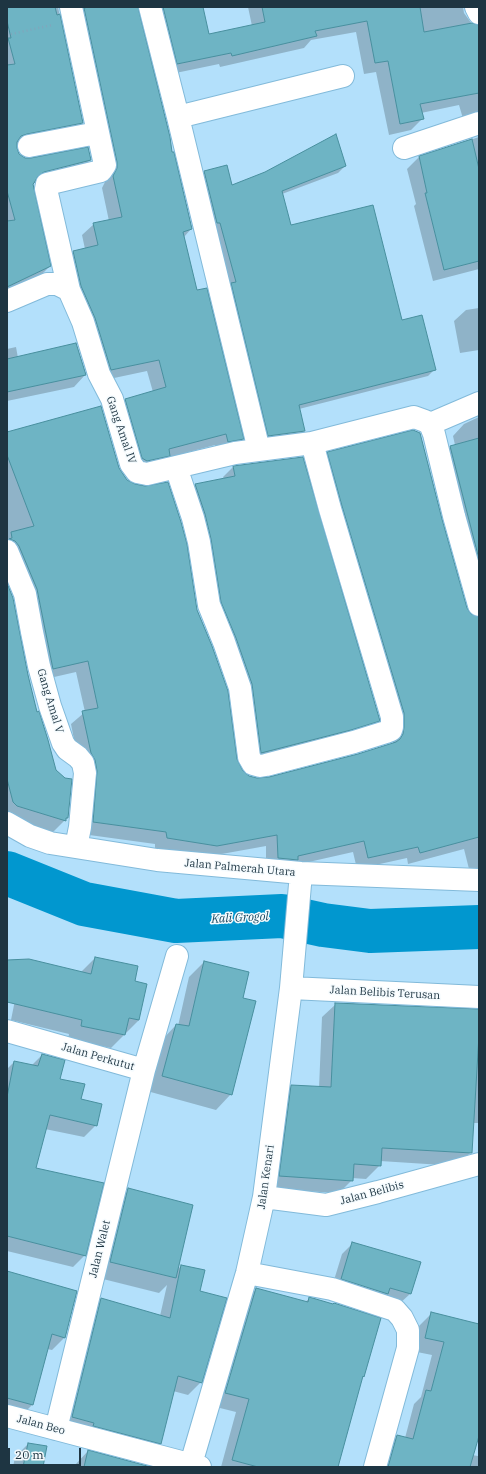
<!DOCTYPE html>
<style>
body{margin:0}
#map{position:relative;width:486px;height:1474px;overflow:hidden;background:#b3e0fb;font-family:"IBM Plex Serif",serif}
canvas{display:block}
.frame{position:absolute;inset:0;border:8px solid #1e3542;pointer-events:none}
.scale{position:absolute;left:8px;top:1448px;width:73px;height:18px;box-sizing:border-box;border:2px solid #1e3542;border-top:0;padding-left:5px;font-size:12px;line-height:14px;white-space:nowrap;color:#1e3542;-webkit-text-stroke:3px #f5fbfe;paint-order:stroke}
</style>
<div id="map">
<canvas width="486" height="1474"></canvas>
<div class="frame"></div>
<div class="scale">20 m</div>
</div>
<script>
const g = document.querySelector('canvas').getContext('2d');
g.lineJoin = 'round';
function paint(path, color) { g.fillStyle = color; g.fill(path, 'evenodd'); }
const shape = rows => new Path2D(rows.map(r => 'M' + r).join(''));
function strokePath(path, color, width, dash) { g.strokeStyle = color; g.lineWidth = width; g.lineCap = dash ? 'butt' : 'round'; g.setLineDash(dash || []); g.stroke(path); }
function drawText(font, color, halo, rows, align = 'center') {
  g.font = font + ' "IBM Plex Serif",serif'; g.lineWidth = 3; g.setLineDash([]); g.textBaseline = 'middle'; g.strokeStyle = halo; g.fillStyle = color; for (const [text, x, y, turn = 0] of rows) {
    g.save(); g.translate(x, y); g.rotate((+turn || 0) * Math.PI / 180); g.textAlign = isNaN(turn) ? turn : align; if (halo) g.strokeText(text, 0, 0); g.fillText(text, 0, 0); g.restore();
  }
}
paint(shape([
 [7,7,58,7,82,123,70,134,16,145,19,155,25,159,90,160,79,172,34,183,32,185,50,266,38,278,7,293],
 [64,7,137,7,172,153,191,229,184,237,196,291,242,439,231,451,216,453,215,445,167,458,158,467,135,472,114,411,125,400,153,392,147,371,100,381,62,263,73,252,85,249,82,235,94,224,109,221,102,188,106,180,106,174],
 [143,7,202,7,208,35,252,26,248,7,463,7,464,13,472,24,479,26,479,130,464,122,459,105,421,113,422,119,411,130,389,135,376,72,364,74,356,32,311,40,304,48,220,67,219,64,166,75],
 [479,137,479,269,433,281,414,206,416,204,407,169,419,157],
 [345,166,338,173,282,194,290,227,435,369,428,376,299,409,304,431,298,438,262,442,198,179,205,172,231,186],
 [479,308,479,350,460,353,454,321,466,310],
 [16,347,18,358,85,375,74,387,7,401,7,349],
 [479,417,479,611,439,458,450,447,455,445,453,436,464,424],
 [7,433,118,468,196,610,236,759,241,771,249,777,262,779,357,755,393,744,393,726,316,464,328,453,441,519,466,609,470,615,479,618,479,869,469,869,464,849,408,864,407,858,357,869,353,852,291,866,266,870,266,846,205,857,155,850,155,844,82,834,79,765,71,724,85,712,76,672,41,680,7,558],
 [233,467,378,721,368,731,251,763,185,495,195,485,224,479,223,477],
 [7,586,36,713,55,771,64,779,71,780,67,818,53,832,7,818],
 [95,958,134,982,139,1020,111,1048,68,1039,69,1034,11,1020,20,975,81,972],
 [204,962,242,998,231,1094,216,1110,147,1091,161,1041,176,1025,178,1026,189,977],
 [336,1004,479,1010,479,1123,473,1123,471,1152,458,1166,380,1161,380,1165,366,1179,352,1178,352,1180,339,1193,267,1189,278,1100,291,1086,319,1088,322,1017],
 [42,1055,58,1080,80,1100,96,1125,84,1137,45,1129,35,1168,85,1255,73,1267,7,1251,7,1069,14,1062,31,1066],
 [128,1190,176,1271,181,1266,201,1382,188,1395,173,1391,160,1443,147,1456,60,1430,88,1312,101,1299,160,1316,167,1285,159,1293,95,1277,113,1205],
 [353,1243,410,1294,399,1304,331,1290,342,1254],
 [7,1272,65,1337,52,1350,47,1349,32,1405,19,1418,7,1414],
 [256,1289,305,1302,309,1299,344,1441,337,1467,221,1467,236,1412,212,1406,243,1303],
 [431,1314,479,1325,479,1432,472,1455,478,1456,479,1467,379,1467,384,1449,397,1436,405,1438,414,1404,421,1397,432,1355,412,1351,418,1327],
 [28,1444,42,1467,13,1467,15,1457],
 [88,1451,148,1467,74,1467,75,1465]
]), '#0003');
strokePath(shape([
 [7,873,84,904,176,921,282,916,323,925,370,931,479,927]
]), '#0197cf', 44);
const building = shape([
 [7,7,55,7,57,15,60,14,83,123,27,134,21,136,17,142,17,148,19,154,25,158,31,158,88,147,91,160,44,172,38,176,34,183,33,184,51,266,7,287,7,221,15,220,7,191,7,65,15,64,8,38,11,38,7,21,7,7],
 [89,7,138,7,170,137,172,152,174,152,192,229,183,232,197,290,207,288,244,439,228,442,226,434,169,449,170,456,147,461,142,458,125,399,166,387,159,360,111,370,95,318,81,286,73,251,98,245,93,223,122,217,113,176,117,168,117,162,84,8,89,7],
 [163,7,203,7,209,34,265,22,262,7,420,7,424,32,472,23,479,25,479,93,420,104,424,119,400,124,388,61,375,63,367,21,315,31,317,36,232,56,231,53,177,64,163,7],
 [336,134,346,166,282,191,291,225,373,205,402,320,422,315,436,370,299,405,305,431,268,436,231,283,236,282,220,223,217,223,204,171,227,165,232,185,265,172,336,134],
 [472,139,479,169,479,261,444,270,425,193,427,193,419,156,472,139],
 [76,343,86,375,7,392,7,359,76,343],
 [101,406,119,468,127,480,135,484,145,486,168,482,181,522,187,544,197,610,212,646,228,691,237,759,243,771,249,776,257,778,269,777,358,754,396,742,400,739,403,734,404,727,404,713,342,506,327,452,413,430,420,433,442,519,467,608,471,614,479,617,479,837,420,853,418,847,368,858,364,841,298,856,298,860,278,858,277,835,217,846,167,838,166,832,93,822,97,771,95,760,91,753,82,711,98,708,88,661,53,669,37,589,19,546,15,541,9,539,12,538,11,532,34,526,7,455,7,432,101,406],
 [479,438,479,559,450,446,479,438],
 [303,457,380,721,351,730,261,753,252,684,236,638,221,602,211,539,205,514,195,484,235,476,233,466,303,457],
 [7,583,13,598,28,675,37,712,39,711,48,740,56,770,65,778,72,779,68,818,66,818,66,821,17,806,13,802,7,779,7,583],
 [95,957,138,966,135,981,147,984,139,1020,129,1018,125,1035,81,1026,82,1020,7,1002,7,960,29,959,91,974,95,957],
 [204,961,249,972,243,998,256,1001,232,1095,162,1076,176,1024,189,1026,204,961],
 [335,1003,479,1009,479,1035,472,1153,382,1148,381,1166,354,1164,353,1181,279,1176,291,1085,331,1087,335,1003],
 [42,1054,65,1060,60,1079,85,1084,81,1099,102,1104,97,1126,50,1115,36,1168,104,1183,86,1256,7,1236,7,1097,14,1061,38,1066,42,1054],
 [128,1188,193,1205,176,1278,110,1262,128,1188],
 [352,1242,421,1262,411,1294,390,1288,388,1294,341,1279,352,1242],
 [181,1265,205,1270,200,1291,227,1298,202,1383,178,1376,161,1444,93,1426,94,1423,72,1417,101,1298,170,1318,181,1265],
 [7,1271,77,1291,65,1338,52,1334,33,1405,7,1398,7,1271],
 [256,1288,308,1302,309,1297,333,1304,334,1303,381,1318,364,1377,363,1376,338,1467,258,1467,232,1460,249,1399,225,1393,256,1288],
 [431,1312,479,1324,479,1436,470,1467,388,1467,397,1435,413,1439,426,1390,431,1391,444,1342,425,1338,431,1312],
 [28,1443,47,1446,43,1467,23,1467,28,1443],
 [88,1450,151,1467,84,1467,88,1450]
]);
paint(building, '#6eb4c4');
strokePath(building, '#488f9e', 1);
const minor = shape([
 [71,7,105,165,101,171,47,184,46,189,69,290,83,322,99,374,112,399,131,464,137,472,147,474,235,453,312,443,414,417,425,421,430,424,434,434,454,516,479,605],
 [150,7,178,117,258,446],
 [476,7,479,13],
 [178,117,343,76],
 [29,146,97,133],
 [404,148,479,123],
 [7,301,47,284,57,284,69,290],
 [430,424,479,403],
 [176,467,193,518,199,542,209,605,224,642,240,688,249,757,253,764,260,766,266,765,354,742,386,732,391,730,392,727,392,717,330,509,312,443],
 [7,551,25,594,32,632,39,666,50,706,63,743,67,749,78,757,83,763,85,773,80,827,76,847],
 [7,823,30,836,50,843,157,860,301,873,479,880],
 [291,988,479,997],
 [7,1031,144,1070],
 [264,1197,326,1205,378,1192,479,1164],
 [247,1273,332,1289,395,1310,402,1318,408,1330,408,1348,375,1467],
 [7,1416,200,1467],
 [56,1429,144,1070,177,956],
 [191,1464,247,1273,264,1197,291,988,301,873]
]);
strokePath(minor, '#82bada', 24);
strokePath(shape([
 [7,35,52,25]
]), '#80a6bc', 2.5, [1, 3]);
strokePath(minor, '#fff', 22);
drawText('11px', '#1e3542', '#f5fbfe', [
 ["Gang Amal IV",121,430,71],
 ["Gang Amal V",50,701,73],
 ["Jalan Palmerah Utara",240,868,5],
 ["Jalan Belibis Terusan",385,993,3],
 ["Jalan Perkutut",98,1057,16],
 ["Jalan Kenari",266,1177,-82],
 ["Jalan Belibis",372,1193,-15],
 ["Jalan Walet",100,1249,-76],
 ["Jalan Beo",41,1425,15]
]);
drawText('italic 12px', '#1a4a62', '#f5fbfe', [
 ["Kali Grogol",240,918,-3]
]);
</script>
